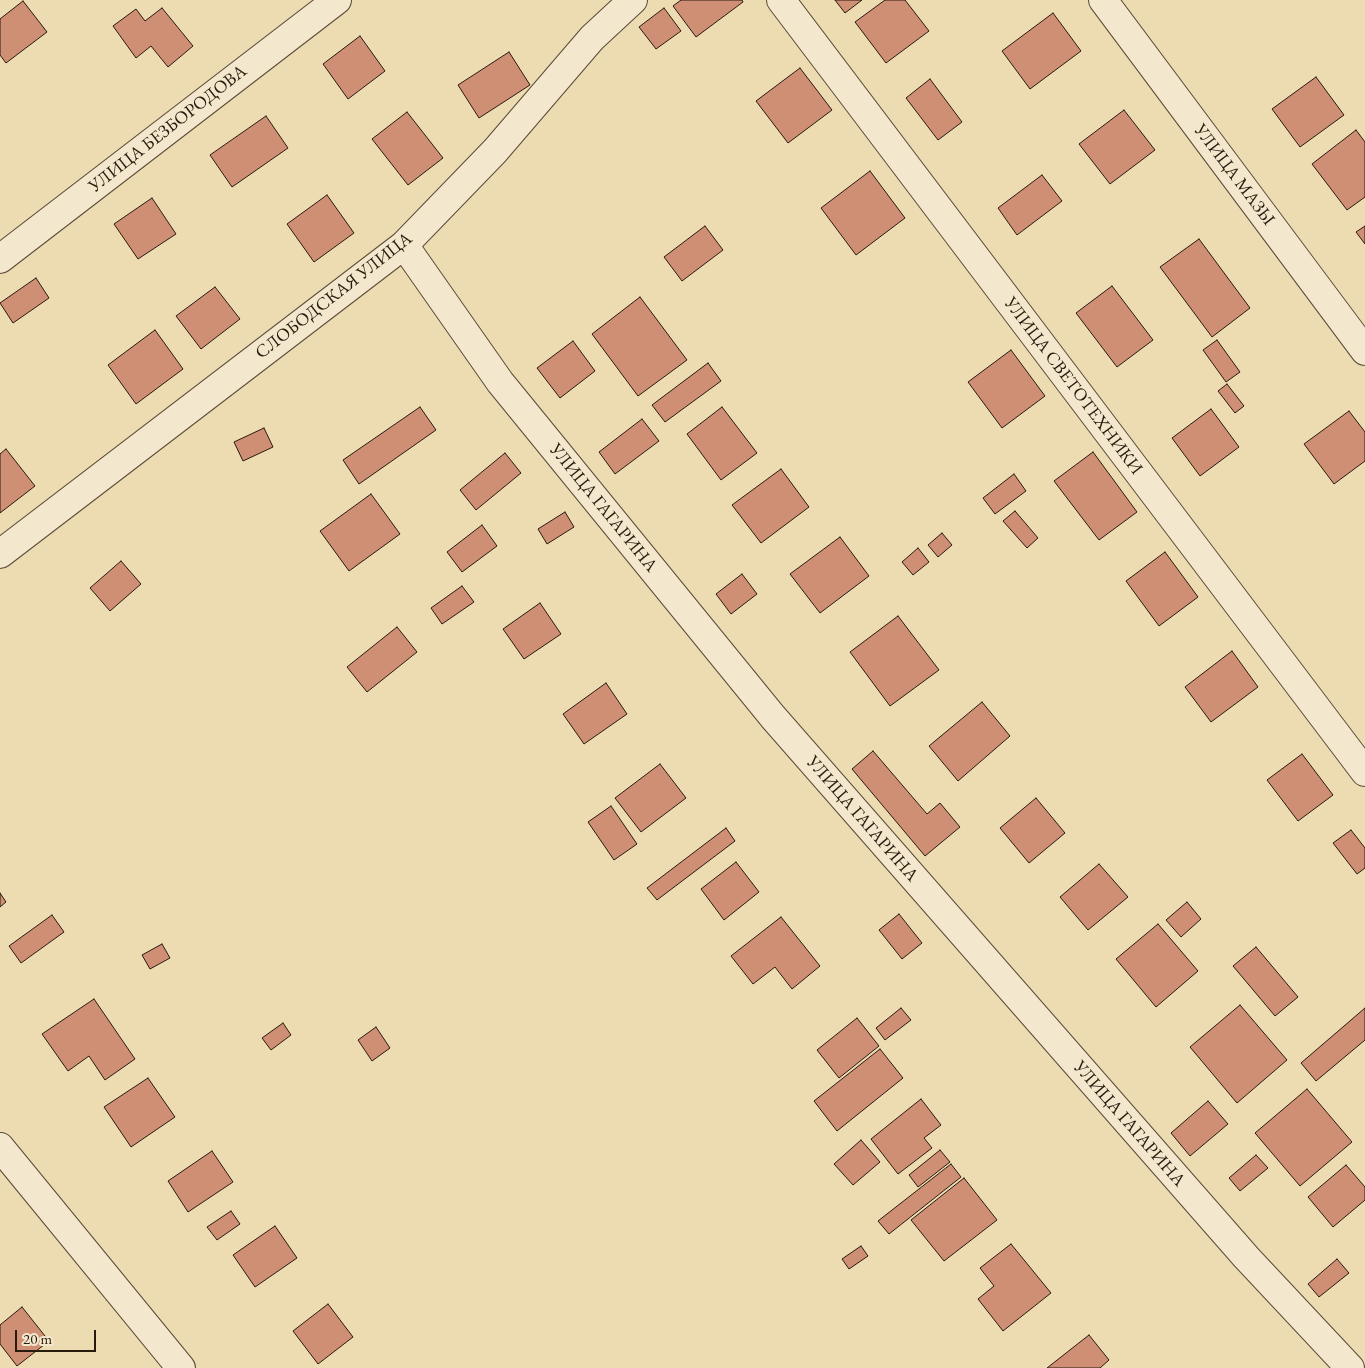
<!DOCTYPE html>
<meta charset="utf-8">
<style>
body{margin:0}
#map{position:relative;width:1365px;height:1368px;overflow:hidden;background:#eddbb2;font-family:"EB Garamond",serif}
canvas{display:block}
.scale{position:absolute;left:15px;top:1330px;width:81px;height:22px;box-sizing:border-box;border:2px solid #291a0e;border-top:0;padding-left:6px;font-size:15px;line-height:18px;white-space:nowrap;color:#291a0e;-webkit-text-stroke:4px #f3e8cd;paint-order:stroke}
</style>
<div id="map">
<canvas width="1365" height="1368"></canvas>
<div class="scale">20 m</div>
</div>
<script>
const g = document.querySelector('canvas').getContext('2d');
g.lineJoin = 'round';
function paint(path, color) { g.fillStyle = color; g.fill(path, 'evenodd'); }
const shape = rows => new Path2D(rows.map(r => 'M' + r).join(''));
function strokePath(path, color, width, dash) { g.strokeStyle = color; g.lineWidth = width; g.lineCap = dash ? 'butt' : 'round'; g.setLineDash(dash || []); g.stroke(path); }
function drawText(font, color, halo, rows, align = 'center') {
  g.font = font + ' "EB Garamond",serif'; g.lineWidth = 4; g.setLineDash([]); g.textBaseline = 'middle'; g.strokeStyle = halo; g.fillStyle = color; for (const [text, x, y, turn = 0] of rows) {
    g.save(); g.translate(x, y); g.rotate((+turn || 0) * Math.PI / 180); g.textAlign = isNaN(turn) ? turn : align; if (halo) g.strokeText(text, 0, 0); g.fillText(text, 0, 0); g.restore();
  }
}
const building = shape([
 [681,0,742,0,743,2,696,37,673,6,681,0],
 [835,0,862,0,845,13,835,0],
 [885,0,905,0,929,31,886,63,855,22,885,0],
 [23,1,47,32,6,63,0,55,0,19,23,1],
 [162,8,193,46,168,67,151,46,136,58,113,26,136,9,145,21,162,8],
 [664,8,681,31,656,49,639,27,664,8],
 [1053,13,1081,51,1030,89,1002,51,1053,13],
 [360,36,385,71,348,99,323,64,360,36],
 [509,52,530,85,479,118,458,85,509,52],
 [800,68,832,110,788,143,756,101,800,68],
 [1316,77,1344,115,1300,147,1272,109,1316,77],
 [930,79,962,122,938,140,906,98,930,79],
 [1124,110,1155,150,1110,184,1079,144,1124,110],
 [407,112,443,158,408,185,372,139,407,112],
 [266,116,288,148,232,187,210,155,266,116],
 [1356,130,1365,142,1365,197,1347,210,1312,164,1356,130],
 [870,171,905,218,856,255,821,208,870,171],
 [1042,175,1062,201,1017,235,998,208,1042,175],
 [327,195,354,233,314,262,287,224,327,195],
 [152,198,176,234,138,259,114,224,152,198],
 [705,226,723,250,682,281,664,257,705,226],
 [1365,226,1365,244,1356,232,1365,226],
 [1199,239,1250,308,1212,337,1160,267,1199,239],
 [36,278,49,298,13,323,0,303,36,278],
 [1112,286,1153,340,1117,367,1076,313,1112,286],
 [215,287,240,319,201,349,176,316,215,287],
 [640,297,687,360,638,396,592,334,640,297],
 [155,330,183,369,136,404,108,365,155,330],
 [1217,340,1240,372,1226,382,1203,350,1217,340],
 [573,341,595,371,560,398,537,368,573,341],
 [1011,350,1045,396,1002,428,968,382,1011,350],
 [708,363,721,381,665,422,652,405,708,363],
 [1227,384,1244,406,1235,413,1218,391,1227,384],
 [420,407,436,430,359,484,343,460,420,407],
 [722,407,757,453,721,480,687,434,722,407],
 [1211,409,1239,447,1200,476,1172,438,1211,409],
 [1349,411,1365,432,1365,461,1334,484,1304,444,1349,411],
 [642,419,659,441,615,474,599,452,642,419],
 [264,428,273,447,243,461,234,442,264,428],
 [6,449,35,486,0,513,0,454,6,449],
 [1093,452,1137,512,1099,540,1054,481,1093,452],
 [505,453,521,473,476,510,460,490,505,453],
 [781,469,809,507,761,543,732,505,781,469],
 [1014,474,1026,491,995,514,983,498,1014,474],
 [371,494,400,534,349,571,320,531,371,494],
 [1015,511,1038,538,1027,548,1003,521,1015,511],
 [565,512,574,527,547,544,538,529,565,512],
 [482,525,497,546,462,572,447,552,482,525],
 [942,533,952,545,938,557,928,545,942,533],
 [840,537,869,576,820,613,790,574,840,537],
 [918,548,929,562,913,575,902,562,918,548],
 [1165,552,1198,597,1159,626,1126,581,1165,552],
 [121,561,141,584,110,611,90,588,121,561],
 [742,574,757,594,731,614,716,594,742,574],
 [462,586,474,602,442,624,431,608,462,586],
 [540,603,561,634,524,659,503,629,540,603],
 [898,616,939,670,890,706,850,652,898,616],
 [397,627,417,652,367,692,347,667,397,627],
 [1232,651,1258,687,1211,722,1185,687,1232,651],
 [606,683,627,714,584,744,563,714,606,683],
 [982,702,1010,736,958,781,929,746,982,702],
 [873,751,927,814,940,803,960,827,925,856,852,769,873,751],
 [1302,754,1333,795,1298,821,1267,780,1302,754],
 [660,764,686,798,641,832,615,798,660,764],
 [1036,798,1065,833,1029,863,1000,828,1036,798],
 [611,806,637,844,614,860,588,822,611,806],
 [726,828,735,841,657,900,647,888,726,828],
 [1351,830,1365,848,1365,868,1357,874,1333,843,1351,830],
 [736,862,759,892,724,920,701,889,736,862],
 [1099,864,1128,897,1088,930,1060,897,1099,864],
 [0,893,6,902,0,907,0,893],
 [1187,902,1201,919,1181,937,1166,920,1187,902],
 [899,914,922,943,902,959,879,930,899,914],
 [52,915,64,932,21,963,9,946,52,915],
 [781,917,820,966,792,989,775,967,753,984,731,956,781,917],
 [1158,924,1198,971,1156,1007,1116,959,1158,924],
 [162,944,170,958,150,969,142,955,162,944],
 [1256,947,1298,997,1275,1016,1233,966,1256,947],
 [94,999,135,1059,105,1080,89,1056,68,1071,42,1034,94,999],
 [1240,1005,1287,1060,1237,1103,1190,1047,1240,1005],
 [901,1008,911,1020,885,1040,876,1028,901,1008],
 [1365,1008,1365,1040,1316,1081,1301,1063,1365,1008],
 [857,1018,879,1046,839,1078,817,1050,857,1018],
 [283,1023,291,1035,271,1050,262,1038,283,1023],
 [376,1027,390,1048,372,1061,358,1040,376,1027],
 [880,1049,903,1078,837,1131,814,1101,880,1049],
 [148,1078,175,1117,131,1147,104,1107,148,1078],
 [1307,1089,1352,1142,1300,1186,1255,1133,1307,1089],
 [921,1099,941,1125,924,1138,932,1148,898,1174,871,1139,921,1099],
 [1208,1101,1228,1124,1190,1156,1171,1133,1208,1101],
 [861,1140,880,1162,853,1185,834,1164,861,1140],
 [940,1150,950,1162,918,1187,909,1175,940,1150],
 [212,1151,233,1182,188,1212,168,1181,212,1151],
 [1256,1155,1268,1168,1240,1191,1229,1178,1256,1155],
 [951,1164,961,1177,889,1234,878,1221,951,1164],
 [1346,1165,1365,1187,1365,1200,1333,1227,1308,1197,1346,1165],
 [964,1178,997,1220,944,1261,911,1220,964,1178],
 [231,1211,240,1224,217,1240,207,1227,231,1211],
 [275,1226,297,1258,255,1287,233,1255,275,1226],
 [1011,1244,1051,1293,1003,1331,978,1299,994,1286,980,1268,1011,1244],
 [861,1246,868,1256,849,1269,842,1259,861,1246],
 [1337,1259,1349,1273,1319,1297,1308,1284,1337,1259],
 [328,1304,353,1337,318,1364,293,1331,328,1304],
 [22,1307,49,1341,17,1366,0,1344,0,1325,22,1307],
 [1089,1335,1109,1360,1100,1368,1047,1368,1089,1335]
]);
paint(building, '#cf8f74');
strokePath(building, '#291a0e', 1);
const minor = shape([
 [781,0,1365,772],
 [1103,0,1365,351],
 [404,245,500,382,773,717,1246,1257,1350,1368],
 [0,259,337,0],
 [0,554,404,245,495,151,592,38,633,0],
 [0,1147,181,1368]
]);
strokePath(minor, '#5a4a37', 30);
strokePath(minor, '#f3e8cd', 28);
drawText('18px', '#291a0e', '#f3e8cd', [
 ["УЛИЦА БЕЗБОРОДОВА",168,129,-38],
 ["УЛИЦА МАЗЫ",1234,175,53],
 ["СЛОБОДСКАЯ УЛИЦА",334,296,-38],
 ["УЛИЦА СВЕТОТЕХНИКИ",1073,386,53],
 ["УЛИЦА ГАГАРИНА",603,508,51],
 ["УЛИЦА ГАГАРИНА",862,819,49],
 ["УЛИЦА ГАГАРИНА",1129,1124,49]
]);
</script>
